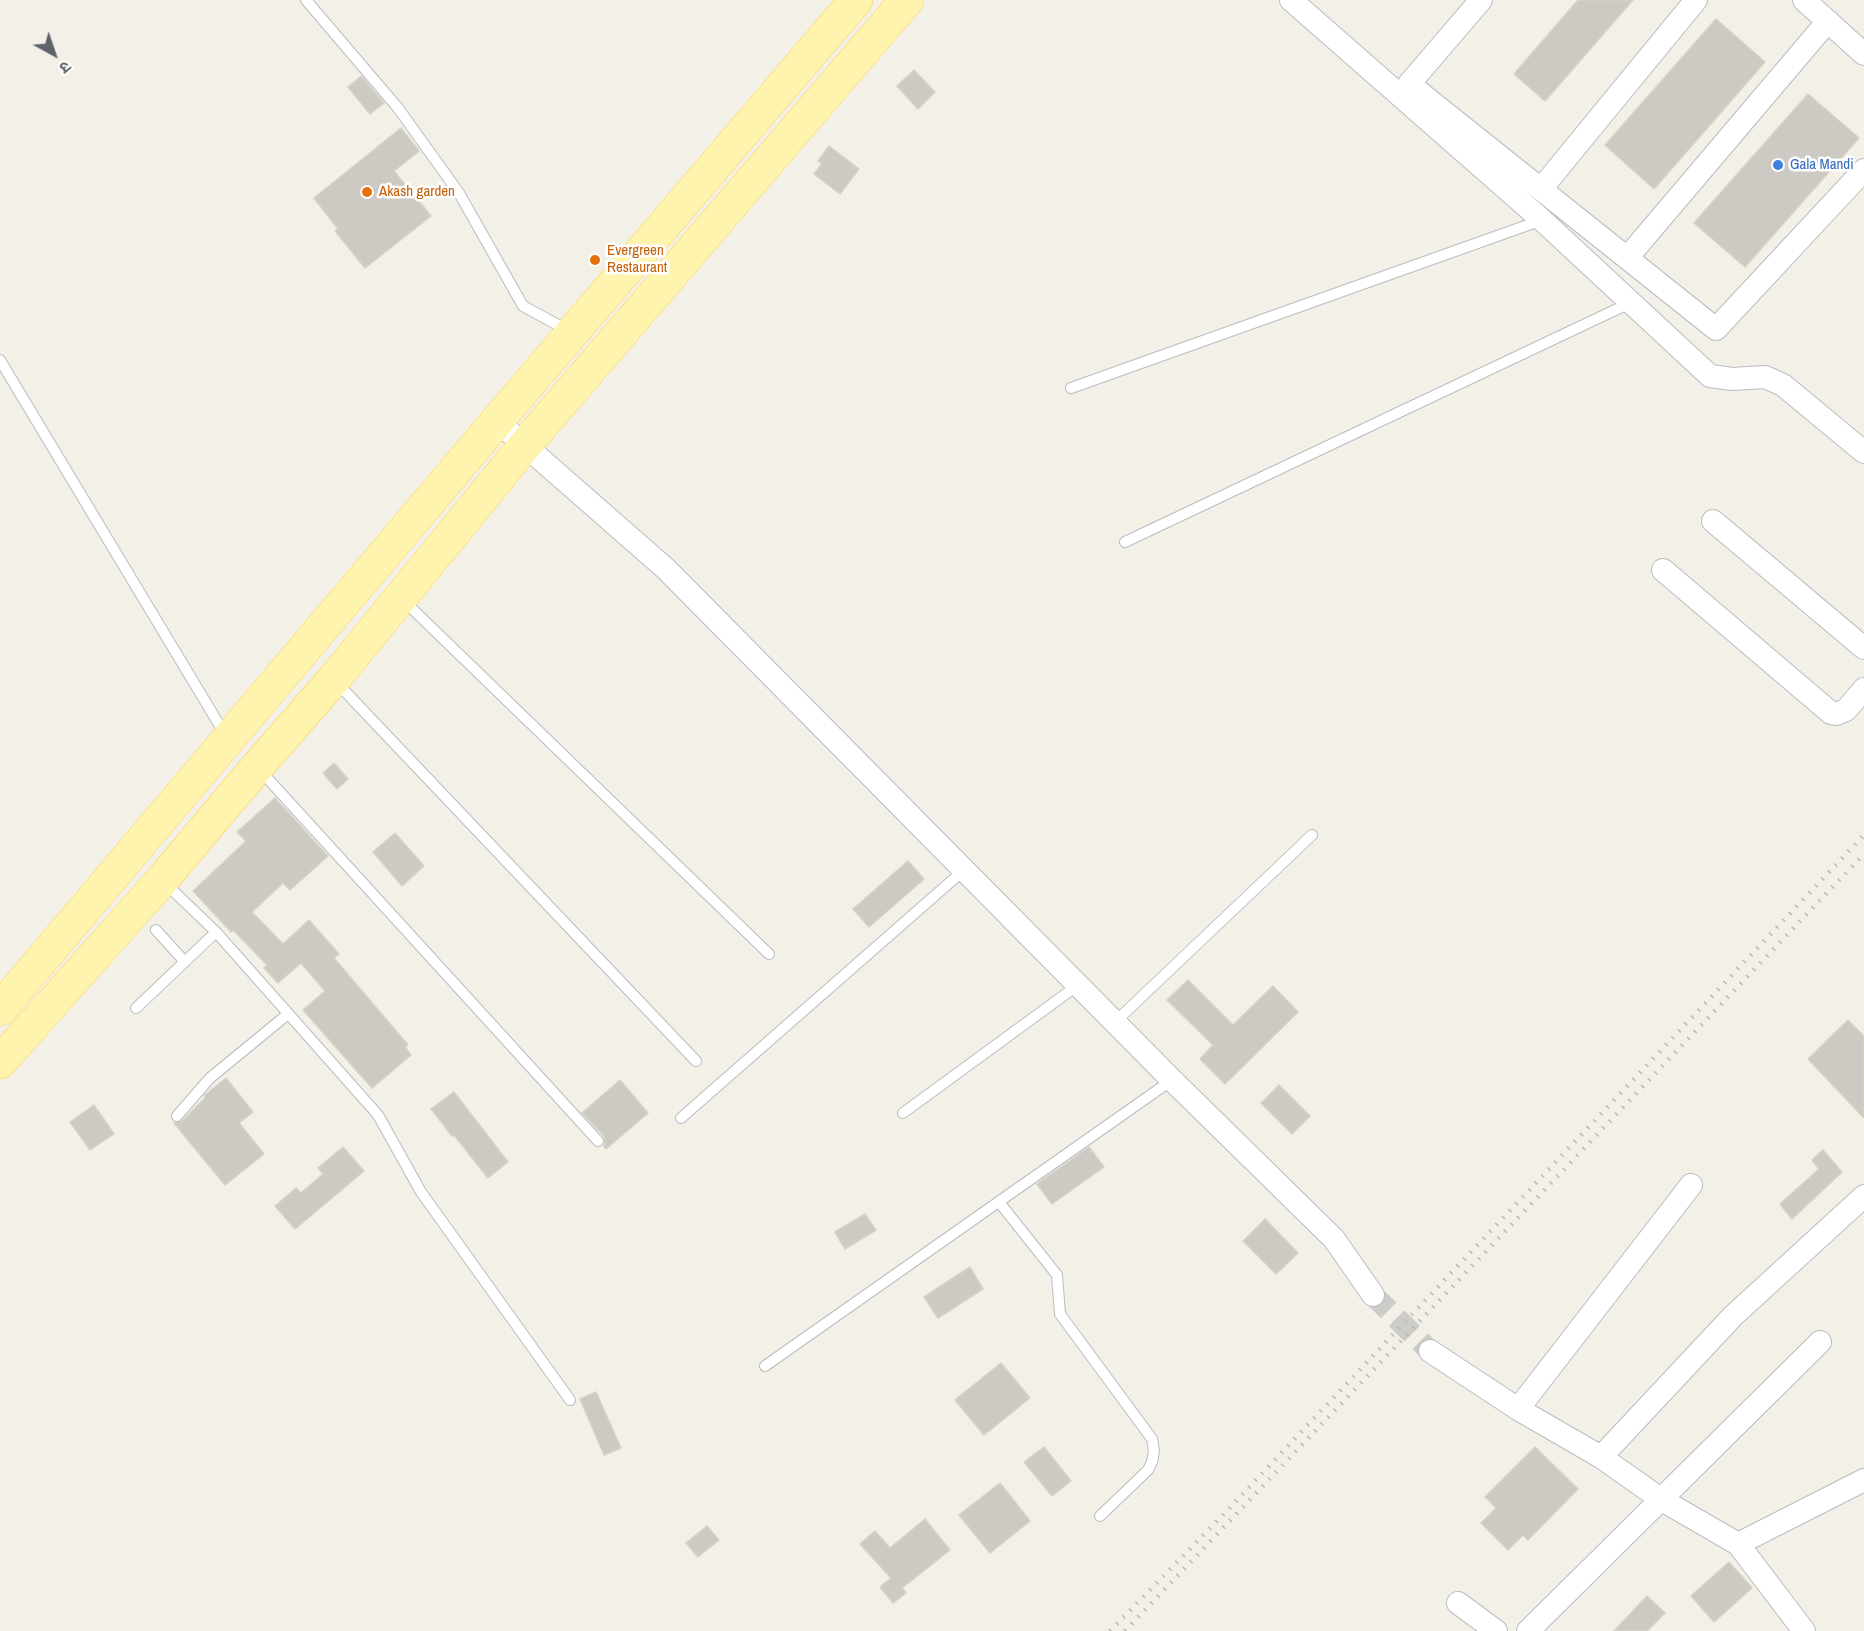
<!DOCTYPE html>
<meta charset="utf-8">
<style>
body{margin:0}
#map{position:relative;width:1864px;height:1631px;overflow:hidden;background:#f2f0e7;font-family:"Archivo Narrow","Noto Sans Devanagari",sans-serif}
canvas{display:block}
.north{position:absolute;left:24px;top:24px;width:60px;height:60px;-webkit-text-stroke:4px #fff;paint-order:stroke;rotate:140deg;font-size:16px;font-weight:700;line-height:24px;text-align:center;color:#5e6269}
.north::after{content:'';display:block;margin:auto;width:21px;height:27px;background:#5e6269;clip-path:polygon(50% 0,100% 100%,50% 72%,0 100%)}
</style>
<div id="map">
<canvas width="1864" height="1631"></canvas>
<div class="north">उ</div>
</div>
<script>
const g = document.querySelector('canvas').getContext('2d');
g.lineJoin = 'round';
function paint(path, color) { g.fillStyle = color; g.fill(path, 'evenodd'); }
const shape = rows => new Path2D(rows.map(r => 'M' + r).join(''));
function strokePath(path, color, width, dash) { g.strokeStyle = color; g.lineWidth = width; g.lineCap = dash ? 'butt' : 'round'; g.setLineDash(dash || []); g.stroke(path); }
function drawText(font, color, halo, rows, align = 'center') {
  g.font = font + ' "Archivo Narrow",sans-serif'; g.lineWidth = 5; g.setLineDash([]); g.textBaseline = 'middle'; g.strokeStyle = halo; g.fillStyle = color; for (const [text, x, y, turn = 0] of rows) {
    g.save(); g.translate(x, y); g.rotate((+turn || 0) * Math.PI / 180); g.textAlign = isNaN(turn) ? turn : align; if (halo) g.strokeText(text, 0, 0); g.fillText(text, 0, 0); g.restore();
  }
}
const building = shape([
 [1578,0,1633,0,1545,101,1514,74,1578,0],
 [1716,19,1765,62,1654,189,1605,145,1716,19],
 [914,70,935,92,918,109,897,86,914,70],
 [361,76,384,103,370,114,348,87,361,76],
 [1808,94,1859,138,1745,267,1694,223,1808,94],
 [401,128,419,151,394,171,431,216,365,268,335,231,338,229,314,198,401,128],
 [829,146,859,169,840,194,814,174,822,164,818,161,829,146],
 [334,763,348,779,337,789,323,773,334,763],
 [275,798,328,856,290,890,283,883,252,912,283,944,309,920,339,954,334,958,408,1045,405,1047,411,1055,372,1088,303,1010,325,991,301,963,278,983,264,968,267,965,233,930,231,932,193,891,246,841,237,832,275,798],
 [395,833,424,866,402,886,373,852,395,833],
 [908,861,924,879,869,927,853,909,908,861],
 [1188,980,1233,1025,1273,986,1298,1012,1225,1084,1200,1059,1213,1045,1167,1000,1188,980],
 [1848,1020,1864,1036,1864,1118,1808,1059,1848,1020],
 [226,1078,253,1112,239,1123,264,1154,225,1185,174,1123,182,1121,205,1098,205,1095,226,1078],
 [620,1080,648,1113,606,1149,604,1146,605,1140,604,1136,582,1113,620,1080],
 [1279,1085,1310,1116,1292,1134,1261,1103,1279,1085],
 [454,1092,508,1162,488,1178,454,1135,452,1136,431,1109,454,1092],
 [94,1105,114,1134,90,1150,70,1122,94,1105],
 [343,1147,364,1171,295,1229,275,1206,296,1188,301,1193,323,1174,318,1168,343,1147],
 [1089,1147,1104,1167,1052,1204,1037,1184,1089,1147],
 [1823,1150,1842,1172,1792,1219,1780,1204,1819,1169,1812,1160,1823,1150],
 [865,1214,876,1230,845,1249,835,1232,865,1214],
 [1265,1219,1298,1253,1276,1274,1243,1241,1265,1219],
 [970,1267,983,1289,938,1318,924,1297,970,1267],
 [1001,1363,1030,1398,984,1435,955,1400,1001,1363],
 [596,1392,621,1448,604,1455,580,1399,596,1392],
 [1044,1447,1071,1481,1052,1496,1024,1462,1044,1447],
 [1535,1447,1578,1489,1528,1540,1523,1535,1508,1550,1481,1523,1496,1508,1485,1497,1535,1447],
 [1000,1483,1030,1521,990,1553,959,1515,1000,1483],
 [925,1519,950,1550,902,1588,906,1593,893,1603,880,1587,891,1578,860,1544,875,1531,890,1548,925,1519],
 [707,1526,719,1540,698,1557,686,1543,707,1526],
 [1729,1562,1752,1588,1714,1622,1691,1596,1729,1562],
 [1647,1596,1665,1613,1647,1631,1614,1631,1647,1596]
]);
paint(building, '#cdcac4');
strokePath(building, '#d7d2c4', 1.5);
strokePath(shape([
 [1373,1295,1430,1351]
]), '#cdccc8', 22, [22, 11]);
const service = shape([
 [306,0,398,108,459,193,523,306,569,331],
 [0,360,226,736],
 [1071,388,1542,220],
 [1125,542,1630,303],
 [403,600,769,954],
 [337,683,696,1061],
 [259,769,598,1141],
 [165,883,216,932,378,1115,421,1192,570,1400],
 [156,930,185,962],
 [136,1008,216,932],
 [1115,1022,1312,835],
 [903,1113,1078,985],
 [177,1116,210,1078,288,1014],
 [681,1118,964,870],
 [999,1202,1057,1275,1060,1314,1152,1439,1154,1451,1152,1462,1148,1470,1100,1516],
 [765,1366,1172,1080]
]);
const minor = shape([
 [1291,0,1542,220,1710,376,1732,379,1765,377,1783,385,1864,452],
 [1481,0,1409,84,1716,329,1864,170],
 [1804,0,1864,54],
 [1541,189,1696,0],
 [1627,258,1828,21],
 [497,421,666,569,1172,1080,1334,1239,1373,1295],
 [1713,521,1864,648],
 [1663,570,1831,713,1836,714,1846,710,1864,689],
 [1430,1351,1518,1409,1601,1457,1662,1500,1738,1544,1804,1631],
 [1518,1409,1691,1185],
 [1601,1457,1733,1316,1864,1196],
 [1738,1544,1864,1480],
 [1458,1603,1496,1631],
 [1528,1631,1820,1342]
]);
const primary = shape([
 [0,1009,497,421,856,0],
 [0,1062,162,880,257,767,334,679,525,445,907,0]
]);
strokePath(service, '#b9bcc1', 12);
strokePath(minor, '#b9bcc1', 24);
strokePath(primary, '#ffd352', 34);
strokePath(service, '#fff', 10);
strokePath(minor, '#fff', 22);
strokePath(primary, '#fff4ae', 33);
strokePath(shape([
 [1110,1631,1221,1517,1864,835],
 [1125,1631,1864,854]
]), '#b8b9ba', 4.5, [1.5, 8]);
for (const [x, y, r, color] of [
 [1778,165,6,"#3f7fe0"],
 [367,192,6,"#e8710a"],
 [595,260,6,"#e8710a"]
]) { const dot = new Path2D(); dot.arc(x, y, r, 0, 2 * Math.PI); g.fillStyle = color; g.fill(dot); strokePath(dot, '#fff', 2); }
drawText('15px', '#366cbe', '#fff', [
 ["Gala Mandi",1790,165]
], 'left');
drawText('15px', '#c56008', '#fff', [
 ["Akash garden",379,192],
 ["Evergreen",607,251],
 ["Restaurant",607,268]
], 'left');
</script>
